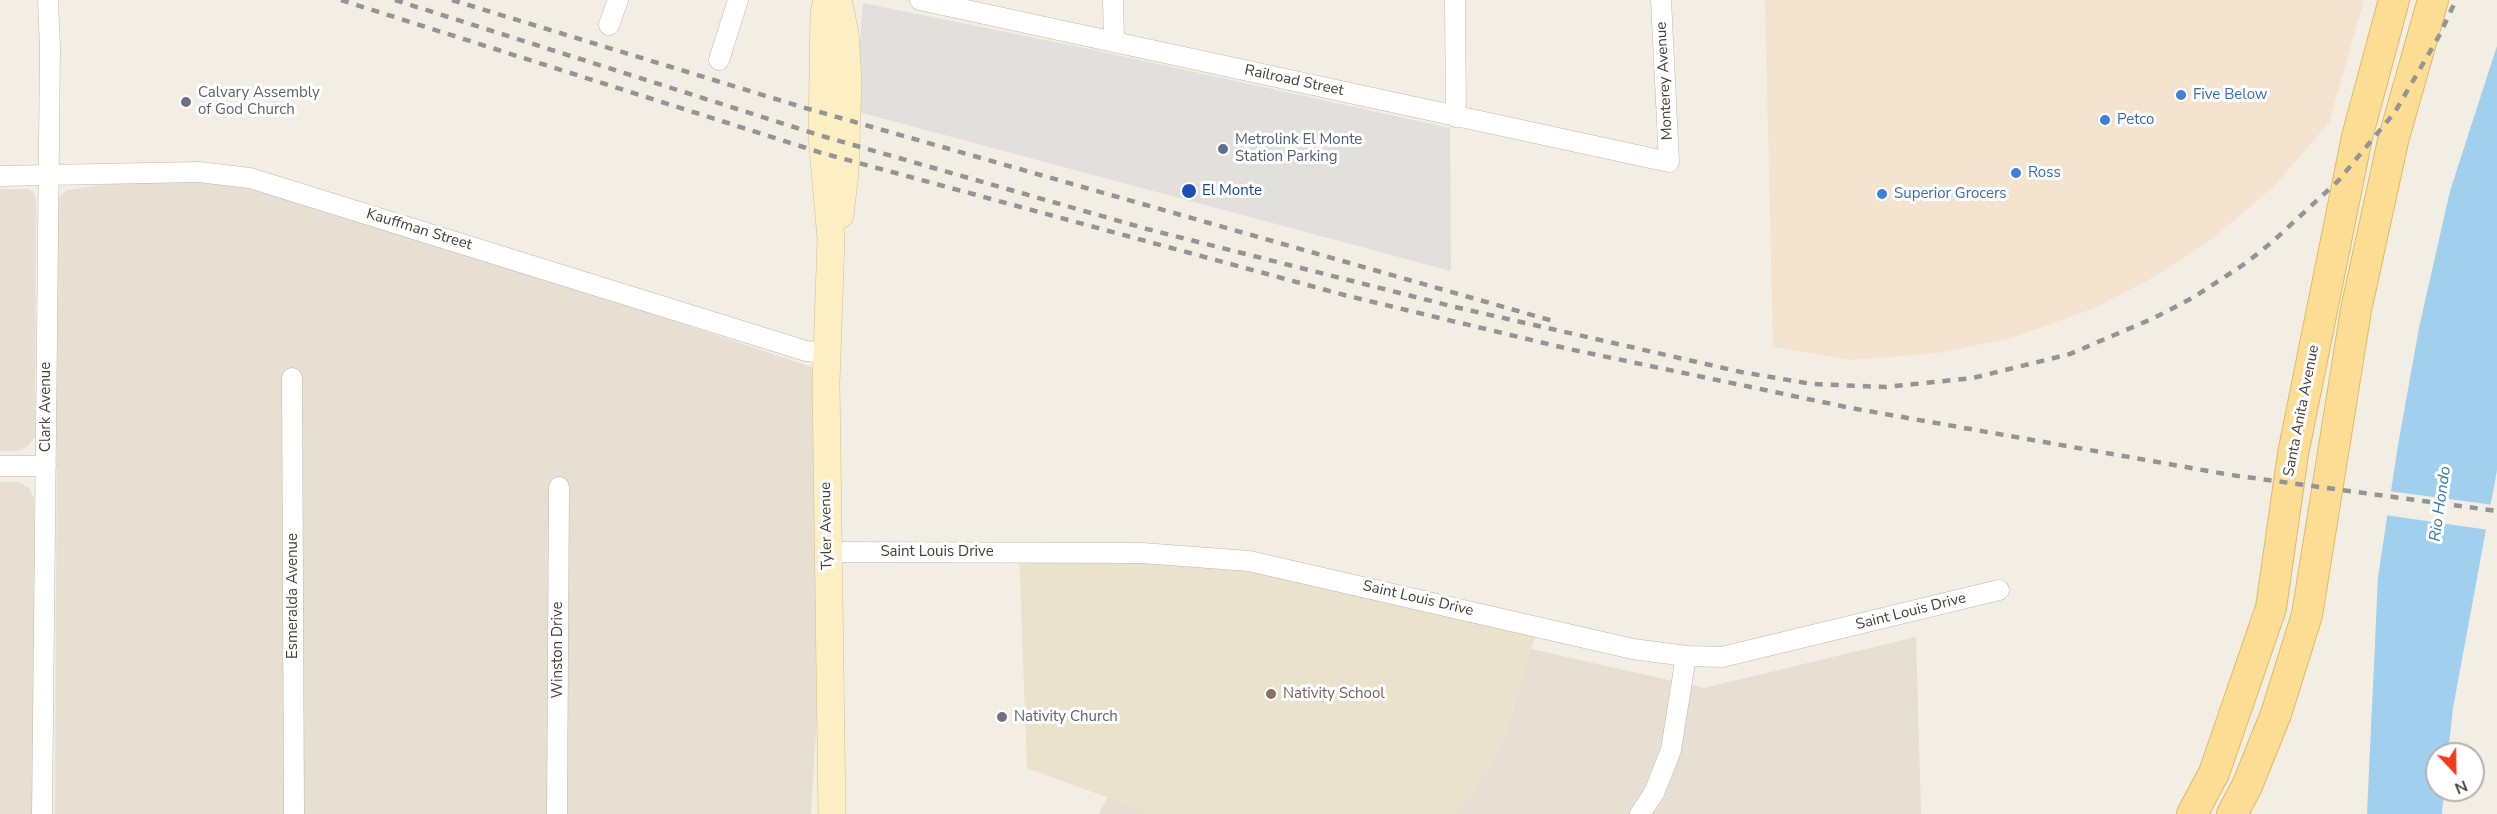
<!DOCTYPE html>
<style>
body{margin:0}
#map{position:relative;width:2497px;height:814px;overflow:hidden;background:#f2eee4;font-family:"Nunito Sans",sans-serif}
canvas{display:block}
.north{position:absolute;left:2425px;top:742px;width:60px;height:60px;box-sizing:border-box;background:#fff;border:2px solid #b4b2ae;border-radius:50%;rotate:158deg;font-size:16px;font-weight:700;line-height:24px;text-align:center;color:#443e34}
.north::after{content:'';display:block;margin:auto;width:21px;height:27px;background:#f53818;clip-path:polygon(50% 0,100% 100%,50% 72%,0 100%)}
</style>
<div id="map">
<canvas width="2497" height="814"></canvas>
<div class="north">N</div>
</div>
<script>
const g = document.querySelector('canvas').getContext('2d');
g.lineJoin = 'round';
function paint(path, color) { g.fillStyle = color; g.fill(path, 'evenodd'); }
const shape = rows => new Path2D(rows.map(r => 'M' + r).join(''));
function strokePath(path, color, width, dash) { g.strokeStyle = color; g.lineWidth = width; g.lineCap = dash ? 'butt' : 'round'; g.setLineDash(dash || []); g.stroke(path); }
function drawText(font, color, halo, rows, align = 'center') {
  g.font = font + ' "Nunito Sans",sans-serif'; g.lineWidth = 6; g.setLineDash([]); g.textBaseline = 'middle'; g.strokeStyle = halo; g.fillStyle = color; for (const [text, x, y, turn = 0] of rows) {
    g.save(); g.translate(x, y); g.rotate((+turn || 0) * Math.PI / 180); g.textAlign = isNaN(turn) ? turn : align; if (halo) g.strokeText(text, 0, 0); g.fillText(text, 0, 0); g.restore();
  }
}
paint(shape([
 [198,172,250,178,811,367,826,383,827,552,811,814,55,814,58,198,67,190],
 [0,189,28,189,34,193,36,200,35,436,28,446,18,451,0,451],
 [0,482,18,482,29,488,34,499,33,814,0,814],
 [1916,637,1921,814,1452,814,1473,793,1504,739,1531,649,1704,688],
 [1108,796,1153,814,1099,814]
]), '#e6dfd2');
paint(shape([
 [1765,0,2364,0,2329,123,2274,186,2215,237,2158,275,2095,308,2011,338,1938,353,1850,360,1773,347]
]), '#f4e4cf');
paint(shape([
 [1019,552,1249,561,1538,627,1504,739,1473,793,1452,814,1153,814,1027,768]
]), '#ebe2ce');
paint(shape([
 [863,3,1099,51,1450,128,1451,271,855,111]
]), '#e2e0dd');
paint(shape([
 [2497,46,2497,470,2453,708,2448,754,2437,754,2437,790,2444,790,2442,814,2367,814,2378,577,2398,445,2419,328,2450,191]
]), '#a1cfee');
paint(shape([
 [2388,491,2494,505,2489,530,2385,515]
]), '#f2eee4');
const street = shape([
 [920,0,1669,162,1661,0],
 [1113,0,1114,42],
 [1455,0,1456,117],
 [609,25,618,0],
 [719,60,738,0],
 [0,176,198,172,250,178,806,351,827,353],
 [292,378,294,814],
 [0,466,46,466],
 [827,552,1142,553,1249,561,1633,649,1686,656,1722,657,1999,590],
 [42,814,50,48,48,0],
 [557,814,559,487],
 [1640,814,1654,793,1671,750,1686,656]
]);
const secondary = shape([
 [827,0,824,14,822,136,831,239,826,383,832,814],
 [838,0,845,33,848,80,845,173,840,215]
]);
const primary = shape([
 [2192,814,2214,773,2271,608,2293,454,2322,310,2357,137,2394,0],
 [2232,814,2247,786,2276,714,2307,615,2356,310,2393,141,2433,0]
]);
strokePath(street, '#c0b8aa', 21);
strokePath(secondary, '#d1c195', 28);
strokePath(primary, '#e0ba64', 32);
strokePath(street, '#fff', 20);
strokePath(secondary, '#fdefc3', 27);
strokePath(primary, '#fcdd93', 30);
strokePath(shape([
 [341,0,822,153,1348,296,1569,349,1851,408,2231,475,2497,511],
 [395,0,822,136,1147,229,1455,307,1741,372,1812,384,1886,387,1973,378,2070,354,2154,318,2194,297,2246,263,2271,243,2338,181,2395,112,2439,36,2456,0],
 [452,0,802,107,1553,321]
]), '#949494', 4.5, [8, 8]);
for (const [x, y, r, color] of [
 [2181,95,6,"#3f7fe0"],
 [186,102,6,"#6b7280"],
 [2105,120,6,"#3f7fe0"],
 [1223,149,6,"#5c6f8a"],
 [2016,173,6,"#3f7fe0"],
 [1189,191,8,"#1a4fb4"],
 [1882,194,6,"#3f7fe0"],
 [1271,694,6,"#8d6e63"],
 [1002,717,6,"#6b7280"]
]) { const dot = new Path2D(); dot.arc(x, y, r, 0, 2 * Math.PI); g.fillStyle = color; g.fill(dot); strokePath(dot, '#fff', 2); }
drawText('15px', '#443e34', '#fff', [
 ["Railroad Street",1294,81,12],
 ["Monterey Avenue",1665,81,-93],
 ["Kauffman Street",419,230,17],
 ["Clark Avenue",46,407,-90],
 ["Santa Anita Avenue",2302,411,-79],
 ["Tyler Avenue",827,526,-91],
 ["Saint Louis Drive",937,552],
 ["Esmeralda Avenue",293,596,-90],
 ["Saint Louis Drive",1418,599,13],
 ["Saint Louis Drive",1911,612,-14],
 ["Winston Drive",558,650,-90]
]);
drawText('15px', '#5b616d', '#fff', [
 ["Calvary Assembly",198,93],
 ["of God Church",198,110],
 ["Nativity Church",1014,717]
], 'left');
drawText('15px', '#366cbe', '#fff', [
 ["Five Below",2193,95],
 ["Petco",2117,120],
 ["Ross",2028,173],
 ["Superior Grocers",1894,194]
], 'left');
drawText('15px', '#4e5e75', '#fff', [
 ["Metrolink El Monte",1235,140],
 ["Station Parking",1235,157]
], 'left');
drawText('15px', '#164399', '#fff', [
 ["El Monte",1202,191]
], 'left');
drawText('15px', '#785e54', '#fff', [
 ["Nativity School",1283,694]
], 'left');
drawText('italic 16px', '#3179ac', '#fff', [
 ["Rio Hondo",2441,504,-82]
]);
</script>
